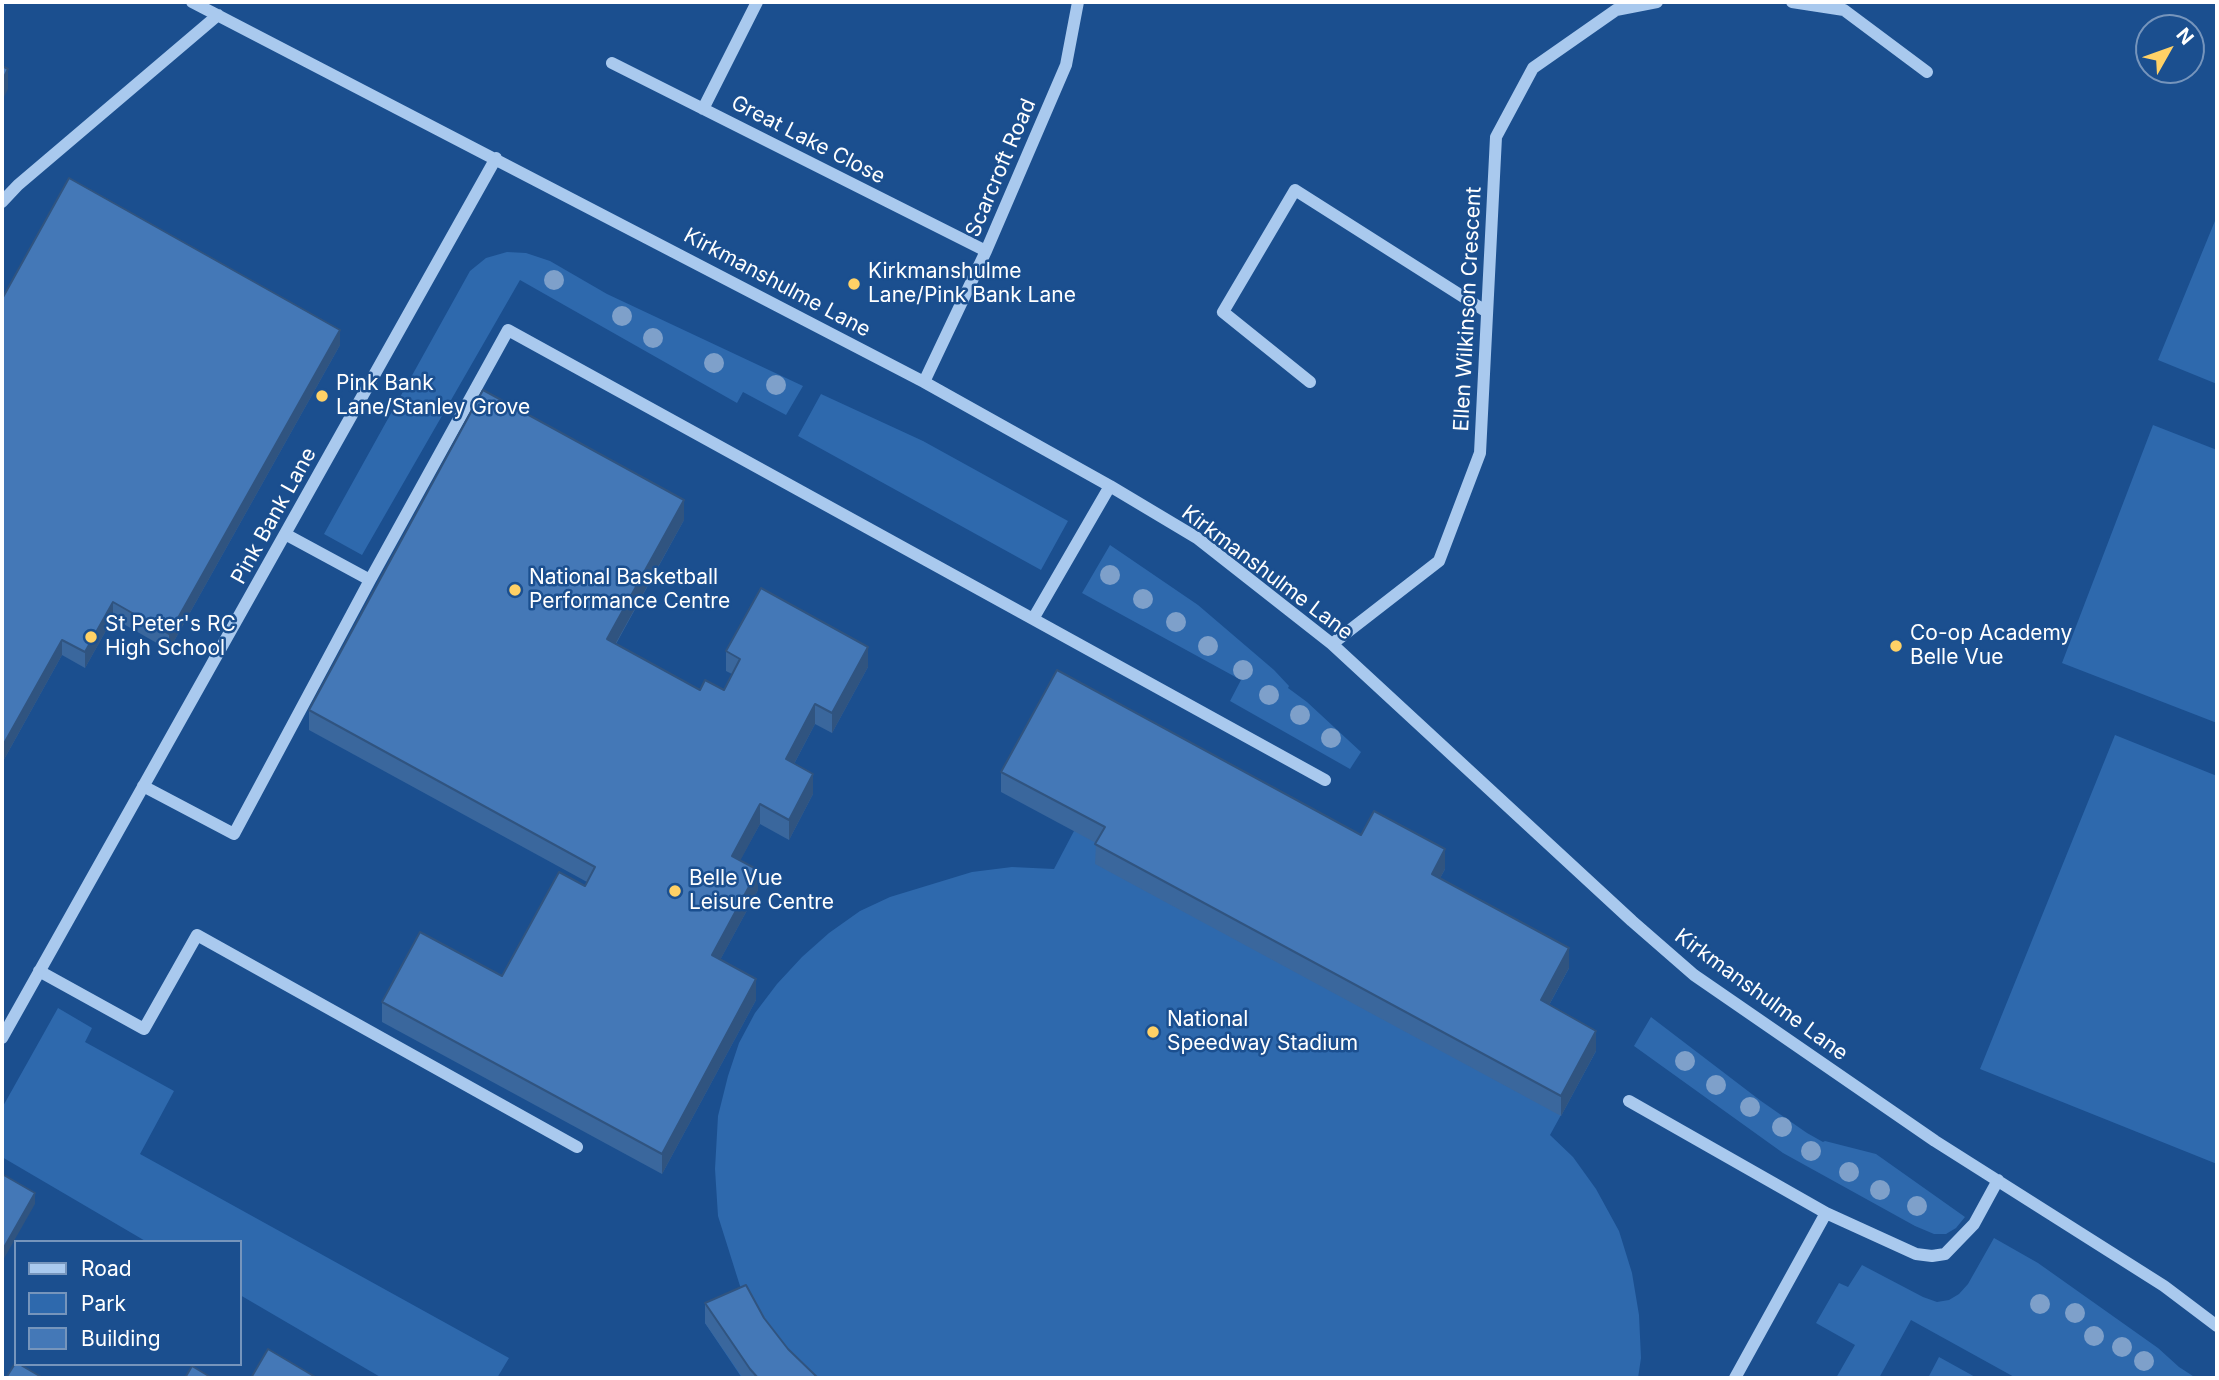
<!DOCTYPE html>
<style>
body{margin:0}
#map{position:relative;width:2219px;height:1380px;overflow:hidden;background:#1b4f8f;font-family:Inter,sans-serif}
canvas{display:block}
.frame{position:absolute;inset:0;border:4px solid #fff;pointer-events:none}
.legend{position:absolute;left:14px;top:1240px;width:228px;height:126px;box-sizing:border-box;background:#1b4f8f;border:2px solid #7695bc;margin:0;padding:9px 12px;list-style:none;font-size:21px;color:#fff}
.legend li{display:flex;align-items:center;gap:14px;height:35px}
.legend b{width:35px;border:2px solid #7695bc}
.north{position:absolute;left:2135px;top:14px;width:70px;height:70px;box-sizing:border-box;background:#1b4f8f;border:2px solid #7695bc;border-radius:50%;rotate:50deg;font-size:19px;font-weight:700;line-height:28px;text-align:center;color:#fff}
.north::after{content:'';display:block;margin:auto;width:24px;height:32px;background:#ffd166;clip-path:polygon(50% 0,100% 100%,50% 72%,0 100%)}
</style>
<div id="map">
<canvas width="2219" height="1380"></canvas>
<div class="frame"></div>
<ul class="legend">
<li><b style="height:9px;background:#a9c9ee"></b>Road</li>
<li><b style="height:19px;background:#2e69ad"></b>Park</li>
<li><b style="height:19px;background:#4478b7"></b>Building</li>
</ul>
<div class="north">N</div>
</div>
<script>
const g = document.querySelector('canvas').getContext('2d');
g.lineJoin = 'round';
function paint(path, color) { g.fillStyle = color; g.fill(path, 'evenodd'); }
const shape = rows => new Path2D(rows.map(r => 'M' + r).join(''));
function strokePath(path, color, width, dash) { g.strokeStyle = color; g.lineWidth = width; g.lineCap = dash ? 'butt' : 'round'; g.setLineDash(dash || []); g.stroke(path); }
function drawText(font, color, halo, rows, align = 'center') {
  g.font = font + ' Inter,sans-serif'; g.lineWidth = 5; g.setLineDash([]); g.textBaseline = 'middle'; g.strokeStyle = halo; g.fillStyle = color; for (const [text, x, y, turn = 0] of rows) {
    g.save(); g.translate(x, y); g.rotate((+turn || 0) * Math.PI / 180); g.textAlign = isNaN(turn) ? turn : align; if (halo) g.strokeText(text, 0, 0); g.fillText(text, 0, 0); g.restore();
  }
}
paint(shape([
 [2217,216,2217,384,2158,360],
 [507,252,526,253,550,261,607,294,803,386,786,415,743,392,737,403,520,280,362,555,324,534,470,271,486,258],
 [821,394,923,441,1068,521,1041,570,798,436],
 [2153,425,2217,450,2217,723,2062,663],
 [1110,545,1198,605,1274,670,1289,686,1288,688,1307,702,1361,752,1350,769,1230,701,1241,680,1082,593],
 [2115,735,2217,776,2217,1164,1980,1069],
 [1074,831,1361,855,1374,831,1445,869,1432,893,1569,968,1541,1020,1596,1051,1550,1135,1573,1157,1596,1189,1619,1231,1632,1273,1639,1315,1641,1358,1638,1378,742,1378,705,1323,746,1305,718,1216,715,1169,718,1116,728,1076,739,1043,755,1013,777,984,802,957,829,933,860,911,890,897,972,872,1012,867,1054,869],
 [58,1008,92,1028,85,1042,174,1091,140,1154,509,1358,497,1378,382,1378,240,1295,240,1242,147,1242,2,1157,2,1108],
 [1651,1017,1761,1101,1807,1133,1823,1142,1825,1141,1876,1154,1965,1217,1956,1228,1946,1234,1934,1234,1915,1226,1783,1153,1634,1046],
 [1994,1238,2038,1263,2158,1348,2179,1367,2196,1378,2016,1378,1911,1320,1879,1378,1836,1378,1855,1345,1816,1323,1839,1283,1848,1287,1862,1265,1923,1297,1937,1302,1949,1300,1959,1294,1968,1284],
 [1939,1357,1977,1378,1928,1378]
]), '#2e69ad');
strokePath(shape([
 [192,2,924,382,1110,486,1197,538,1332,644,1632,921,1694,975,1935,1141,2164,1286,2217,1326],
 [1792,2,1844,10,1927,72],
 [612,63,986,251],
 [703,109,757,2],
 [2,202,18,185,218,15],
 [924,382,986,251,1066,65,1078,2],
 [1310,382,1223,312,1295,190,1487,312],
 [285,534,370,580],
 [1033,619,1325,780],
 [1332,644,1439,561,1480,453,1496,137,1533,68,1616,10,1657,2],
 [143,786,234,834,370,580,508,330,1033,619,1110,486],
 [39,971,144,1029,197,935,577,1147],
 [2,1038,496,158],
 [1629,1101,1826,1213,1916,1254,1932,1256,1945,1254,1974,1224,1998,1180],
 [1735,1378,1826,1213]
]), '#a9c9ee', 12);
g.fillStyle = '#7ea0ca';
for (const [x, y] of [
 [554,280],
 [622,316],
 [653,338],
 [714,363],
 [776,385],
 [1110,575],
 [1143,599],
 [1176,622],
 [1208,646],
 [1243,670],
 [1269,695],
 [1300,715],
 [1331,738],
 [1685,1061],
 [1716,1085],
 [1750,1107],
 [1782,1127],
 [1811,1151],
 [1849,1172],
 [1880,1190],
 [1917,1206],
 [2040,1304],
 [2075,1313],
 [2094,1336],
 [2122,1347],
 [2144,1361]
]) { g.beginPath(); g.arc(x, y, 10, 0, 2 * Math.PI); g.fill(); }
paint(shape([
 [2,299,340,345,169,650,113,618,85,668,62,655,2,763],
 [684,520,616,644,700,690,724,690,732,674,726,671,726,651,868,667,832,733,815,724,794,764,813,794,789,840,760,824,740,860,758,890,720,960,756,1000,662,1174,382,1022,382,1002,502,976,585,886,587,882,309,730,309,710],
 [1001,772,1361,835,1445,869,1440,878,1569,968,1549,1005,1596,1051,1561,1116,1095,864,1096,843,1001,792],
 [705,1303,764,1318,788,1349,818,1378,743,1378,705,1323]
]), '#3a679d');
paint(shape([
 [8,69,8,89,2,101,2,81],
 [340,330,340,345,169,650,169,634],
 [684,500,684,520,607,659,607,639],
 [113,602,113,618,85,668,85,652],
 [62,640,62,655,2,763,2,747],
 [868,647,868,667,832,733,832,713],
 [815,704,815,724,786,779,786,759],
 [813,774,813,794,789,840,789,820],
 [760,804,760,824,732,876,732,856],
 [1445,849,1445,869,1432,894,1432,874],
 [758,870,758,890,712,975,712,955],
 [1569,948,1569,968,1541,1020,1541,1000],
 [756,979,756,1000,662,1174,662,1154],
 [1596,1031,1596,1051,1561,1116,1561,1096],
 [35,1193,35,1204,2,1262,2,1251]
]), '#305480');
const building = shape([
 [2,66,8,69,2,81,2,66],
 [69,178,340,330,169,634,113,602,85,652,62,640,2,747,2,299,69,178],
 [483,390,684,500,607,639,700,690,705,680,724,690,740,659,726,651,761,588,868,647,832,713,815,704,786,759,813,774,789,820,760,804,732,856,758,870,712,955,756,979,662,1154,382,1002,420,932,502,976,559,872,585,886,595,867,309,710,483,390],
 [1057,670,1361,835,1374,811,1445,849,1432,874,1569,948,1541,1000,1596,1031,1561,1096,1095,844,1105,827,1001,772,1057,670],
 [2,1174,35,1193,2,1251,2,1174],
 [746,1285,764,1318,788,1349,818,1378,758,1378,750,1369,705,1303,746,1285],
 [268,1349,317,1378,251,1378,268,1349],
 [16,1362,16,1364,19,1364,43,1378,6,1378,16,1362],
 [192,1366,212,1378,185,1378,192,1366]
]);
paint(building, '#4478b7');
strokePath(building, '#305480', 2);
for (const [x, y, r, color] of [
 [854,284,7,"#ffd166"],
 [322,396,7,"#ffd166"],
 [515,590,7,"#ffd166"],
 [91,637,7,"#ffd166"],
 [1896,646,7,"#ffd166"],
 [675,891,7,"#ffd166"],
 [1153,1032,7,"#ffd166"]
]) { const dot = new Path2D(); dot.arc(x, y, r, 0, 2 * Math.PI); g.fillStyle = color; g.fill(dot); strokePath(dot, '#1b4f8f', 2.5); }
drawText('21px', '#fff', '#1b4f8f', [
 ["Great Lake Close",808,140,27],
 ["Scarcroft Road",1001,168,-67],
 ["Kirkmanshulme Lane",777,283,28],
 ["Ellen Wilkinson Crescent",1468,309,-87],
 ["Pink Bank Lane",274,516,-61],
 ["Kirkmanshulme Lane",1267,573,37],
 ["Kirkmanshulme Lane",1761,995,36]
]);
drawText('21px', '#fff', '#1b4f8f', [
 ["Kirkmanshulme",868,272],
 ["Lane/Pink Bank Lane",868,296],
 ["Pink Bank",336,384],
 ["Lane/Stanley Grove",336,408],
 ["National Basketball",529,578],
 ["Performance Centre",529,602],
 ["St Peter's RC",105,625],
 ["High School",105,649],
 ["Co-op Academy",1910,634],
 ["Belle Vue",1910,658],
 ["Belle Vue",689,879],
 ["Leisure Centre",689,903],
 ["National",1167,1020],
 ["Speedway Stadium",1167,1044]
], 'left');
</script>
